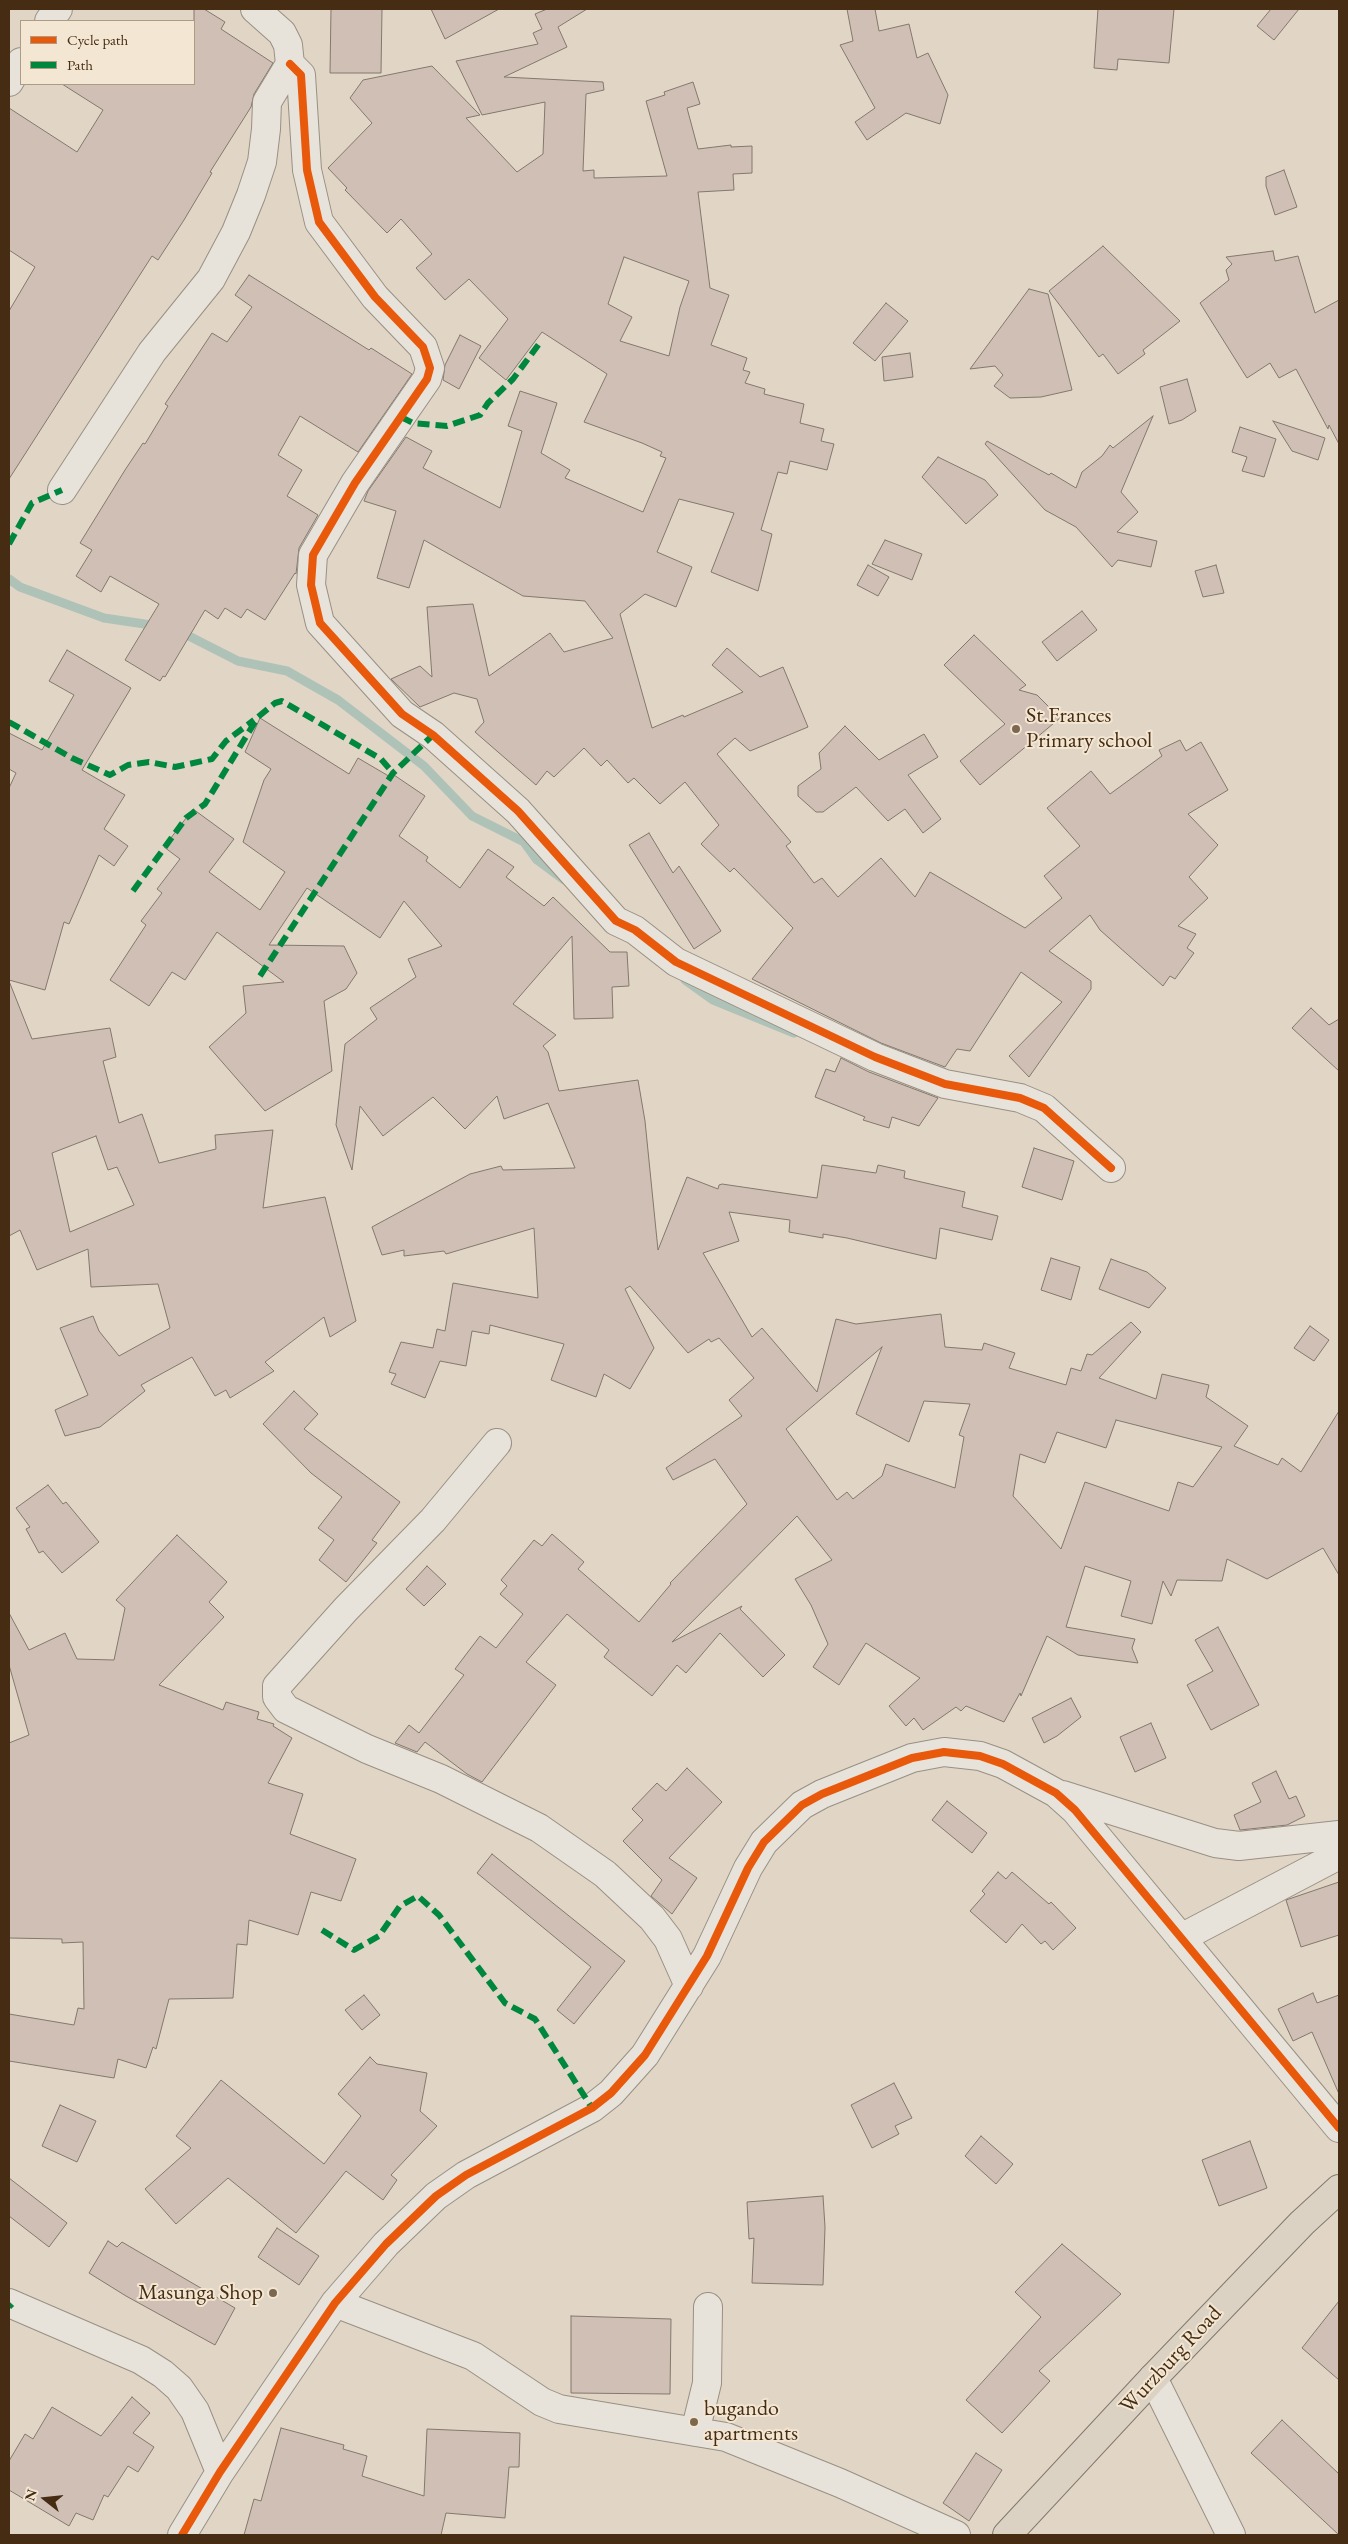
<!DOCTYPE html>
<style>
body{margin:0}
#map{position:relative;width:1348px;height:2544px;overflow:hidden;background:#e1d6c6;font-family:"EB Garamond",serif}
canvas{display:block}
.frame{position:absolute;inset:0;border:10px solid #452c12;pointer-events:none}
.legend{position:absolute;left:20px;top:20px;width:175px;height:65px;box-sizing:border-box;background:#f3e6d2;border:1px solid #ad9c85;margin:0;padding:6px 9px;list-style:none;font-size:15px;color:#452c12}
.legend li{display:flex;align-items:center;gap:10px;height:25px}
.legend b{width:25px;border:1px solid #ad9c85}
.north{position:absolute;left:20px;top:2474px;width:50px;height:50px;-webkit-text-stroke:4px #f3e6d2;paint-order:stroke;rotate:286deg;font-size:14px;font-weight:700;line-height:20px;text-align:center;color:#452c12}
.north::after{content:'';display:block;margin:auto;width:18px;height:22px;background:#452c12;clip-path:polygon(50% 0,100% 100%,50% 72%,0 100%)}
</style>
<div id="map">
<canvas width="1348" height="2544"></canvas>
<div class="frame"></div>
<ul class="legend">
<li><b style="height:6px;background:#e8590c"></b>Cycle path</li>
<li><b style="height:6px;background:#00873e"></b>Path</li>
</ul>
<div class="north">N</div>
</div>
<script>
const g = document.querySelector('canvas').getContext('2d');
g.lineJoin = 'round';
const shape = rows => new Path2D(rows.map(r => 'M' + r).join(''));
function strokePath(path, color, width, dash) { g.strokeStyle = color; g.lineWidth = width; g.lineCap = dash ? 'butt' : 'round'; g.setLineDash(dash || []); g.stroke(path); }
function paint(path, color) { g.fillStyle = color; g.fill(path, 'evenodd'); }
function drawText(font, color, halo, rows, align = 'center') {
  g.font = font + ' "EB Garamond",serif'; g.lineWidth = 4; g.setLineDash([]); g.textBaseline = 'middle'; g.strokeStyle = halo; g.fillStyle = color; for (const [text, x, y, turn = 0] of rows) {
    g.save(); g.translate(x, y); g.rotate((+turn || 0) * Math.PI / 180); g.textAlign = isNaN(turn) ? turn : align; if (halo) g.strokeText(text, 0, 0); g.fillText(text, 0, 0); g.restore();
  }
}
strokePath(shape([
 [9,579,20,587,104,618,158,626],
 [181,632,238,661,287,671,338,700,424,766,472,816,524,842,537,860,564,880],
 [685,980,713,1000,794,1033]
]), '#afc2b8', 9);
const building = shape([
 [194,9,204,9,225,22,221,29,273,63,254,94,251,107,210,172,212,173,184,220,158,260,152,256,9,479,9,311,35,267,9,250,9,108,77,152,103,110,62,84,194,84,194,9],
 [331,9,382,9,381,73,330,73,331,9],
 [431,9,499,9,445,39,431,9],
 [547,9,587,9,558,27,567,47,504,77,603,82,604,90,586,94,583,171,594,170,594,178,667,176,646,101,665,95,664,92,693,82,700,104,687,108,698,149,731,145,731,147,752,146,752,173,733,174,734,190,698,192,710,288,729,295,711,345,747,358,743,370,750,372,745,383,765,389,764,394,804,404,800,423,824,429,821,441,834,444,827,470,790,461,787,474,778,472,761,530,772,534,758,591,711,572,734,513,679,499,657,552,692,567,676,607,645,594,620,614,652,728,683,715,684,717,743,692,712,665,727,648,760,677,783,667,808,727,750,751,735,738,717,754,791,842,786,846,814,883,822,878,838,897,881,858,915,897,930,872,1025,928,1062,898,1044,876,1080,846,1047,808,1091,771,1110,794,1162,756,1159,750,1180,740,1186,751,1201,742,1228,790,1188,814,1218,845,1189,877,1208,898,1178,926,1196,934,1187,948,1194,953,1175,979,1170,976,1163,986,1100,930,1090,915,1049,951,1091,981,1091,989,1029,1077,1009,1056,1062,1002,1021,972,970,1051,957,1049,945,1067,881,1043,752,979,793,928,734,868,730,872,701,844,719,825,685,782,660,804,634,778,628,783,607,760,601,766,584,748,554,777,547,771,536,785,475,732,484,722,477,699,454,693,420,707,391,679,420,666,432,677,427,607,473,604,489,676,550,633,564,652,613,638,585,601,523,596,424,540,409,588,377,578,396,511,364,501,368,491,406,437,432,451,423,468,500,508,522,431,508,426,520,391,557,403,541,453,570,470,565,478,643,512,666,458,660,456,662,452,642,443,584,422,607,374,542,332,506,380,479,358,508,319,469,279,445,300,416,268,432,254,401,219,387,233,345,190,347,188,328,168,372,123,350,98,363,80,432,66,480,115,466,118,517,172,543,154,545,102,482,115,456,61,538,44,533,33,542,29,535,14,547,9],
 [624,257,689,281,680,307,669,356,620,341,632,317,608,304,624,257],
 [847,9,875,9,879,31,909,24,917,58,928,53,948,95,940,124,906,113,867,140,855,122,875,108,840,45,853,41,847,9],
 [1098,9,1174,9,1169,63,1118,59,1117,70,1094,68,1098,9],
 [1271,9,1299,9,1274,40,1257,26,1271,9],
 [1284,170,1297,207,1275,215,1266,186,1266,177,1284,170],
 [1103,246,1180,321,1143,350,1145,354,1118,374,1103,354,1099,357,1049,291,1103,246],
 [1273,251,1275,261,1298,256,1315,313,1339,300,1339,444,1329,425,1328,429,1296,369,1279,378,1270,363,1247,378,1200,303,1229,280,1226,270,1232,264,1226,257,1273,251],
 [249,275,369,350,371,348,412,374,358,452,300,416,278,455,302,470,287,496,318,515,299,548,296,574,295,573,265,620,247,609,241,618,225,608,218,619,205,610,165,677,163,676,160,681,125,660,159,604,110,576,101,592,76,576,92,550,80,543,125,470,143,443,145,444,168,406,165,404,212,333,227,342,252,307,235,295,249,275],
 [1029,289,1048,294,1072,390,1041,397,1010,398,994,386,1003,375,995,366,970,369,1029,289],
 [886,303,908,321,875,361,853,343,886,303],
 [460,335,481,346,459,389,443,380,445,365,460,335],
 [910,353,913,377,884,381,882,357,910,353],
 [1187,379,1196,411,1182,420,1169,424,1160,387,1187,379],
 [1153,416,1121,492,1138,512,1117,532,1157,541,1151,567,1118,560,1112,567,1076,527,1045,510,985,444,987,441,1049,475,1051,473,1076,488,1082,472,1102,456,1110,445,1113,448,1153,416],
 [1273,421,1325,438,1318,460,1292,451,1273,421],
 [1240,427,1276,439,1264,477,1242,471,1247,457,1232,452,1240,427],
 [938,457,985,480,998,495,966,524,922,477,938,457],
 [885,540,922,554,912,580,872,564,885,540],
 [868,565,889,577,878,596,857,585,868,565],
 [1216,565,1224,593,1203,597,1195,571,1216,565],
 [1082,611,1097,630,1057,661,1042,642,1082,611],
 [974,635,1026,685,1019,690,1037,695,1060,718,980,785,960,761,1005,724,944,665,974,635],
 [67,650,131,688,82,770,125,795,104,829,128,846,114,866,99,855,69,924,64,922,45,990,9,980,9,788,16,773,9,769,9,733,42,750,74,695,49,681,67,650],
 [260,718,349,774,358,758,392,778,394,775,425,796,399,836,428,857,426,861,460,888,488,849,514,867,506,877,544,906,553,897,610,952,627,952,629,986,612,987,613,1018,574,1019,572,936,513,1004,556,1035,543,1046,548,1052,559,1091,638,1080,645,1121,658,1250,687,1177,718,1189,719,1185,722,1184,817,1198,822,1165,876,1173,878,1165,905,1171,904,1178,965,1192,962,1207,998,1216,992,1240,940,1228,936,1259,847,1238,823,1234,823,1238,789,1232,790,1220,729,1212,739,1241,703,1253,752,1337,762,1328,817,1392,836,1319,856,1324,941,1314,945,1347,982,1350,984,1343,1015,1353,1009,1368,1066,1385,1071,1368,1081,1371,1087,1354,1092,1355,1131,1322,1141,1332,1099,1378,1156,1399,1162,1374,1209,1385,1206,1397,1248,1426,1234,1446,1278,1465,1282,1458,1301,1472,1339,1411,1339,1575,1323,1548,1267,1579,1227,1559,1222,1581,1177,1580,1171,1596,1163,1581,1152,1624,1121,1616,1131,1581,1085,1566,1066,1627,1135,1639,1132,1648,1138,1663,1078,1655,1047,1636,1021,1696,1020,1693,1004,1722,966,1706,961,1711,956,1707,923,1730,914,1718,906,1726,889,1706,920,1678,866,1643,839,1685,813,1667,828,1644,811,1605,795,1579,832,1560,797,1516,672,1642,742,1606,740,1609,785,1655,763,1677,720,1633,686,1673,677,1665,652,1696,604,1657,609,1650,567,1614,526,1662,556,1685,482,1782,467,1774,425,1742,417,1752,395,1743,409,1725,419,1733,464,1675,455,1669,480,1636,496,1648,523,1614,500,1594,507,1586,501,1580,534,1540,542,1546,552,1534,584,1562,578,1569,639,1622,671,1584,670,1583,747,1504,715,1459,673,1480,666,1468,742,1416,729,1400,754,1378,719,1338,711,1342,709,1339,688,1353,630,1286,625,1289,654,1348,630,1389,604,1374,596,1397,551,1380,564,1344,490,1325,489,1334,472,1331,466,1366,440,1361,425,1398,391,1384,396,1374,389,1372,401,1342,433,1348,437,1329,445,1331,453,1283,538,1298,534,1228,446,1254,444,1251,404,1256,404,1250,382,1255,372,1227,470,1174,501,1166,503,1170,575,1168,548,1103,504,1119,497,1096,465,1129,433,1097,383,1136,360,1106,352,1170,336,1125,345,1044,377,1019,370,1008,416,977,408,959,442,946,404,901,380,938,307,888,269,945,344,946,357,973,346,989,324,1001,332,1071,265,1111,209,1047,246,1013,243,986,284,982,217,932,185,980,172,972,149,1006,110,980,146,925,141,921,162,893,157,889,180,859,164,847,193,809,234,839,209,872,260,910,285,872,243,842,264,780,271,769,245,752,260,718],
 [882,1347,856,1414,909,1442,924,1401,970,1404,959,1435,964,1437,955,1488,886,1464,882,1476,853,1499,847,1492,837,1500,786,1429,882,1347],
 [1116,1420,1222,1447,1193,1487,1178,1482,1169,1511,1085,1482,1061,1549,1013,1496,1020,1454,1045,1463,1057,1432,1106,1448,1116,1420],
 [845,726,879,760,924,734,938,757,908,775,941,819,923,833,905,809,888,821,856,787,823,812,816,812,798,796,798,786,821,769,819,753,845,726],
 [649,833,673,873,679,866,721,931,694,949,629,845,649,833],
 [9,981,32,1039,110,1028,116,1057,103,1061,119,1123,142,1114,159,1163,216,1149,215,1135,273,1130,263,1208,325,1197,356,1321,330,1337,324,1317,265,1362,274,1371,230,1398,226,1390,215,1396,192,1357,141,1385,145,1391,100,1427,65,1436,55,1410,88,1395,60,1328,93,1316,99,1331,119,1356,170,1328,158,1284,91,1287,88,1249,37,1270,20,1230,9,1236,9,981],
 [96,1136,108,1170,117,1167,134,1205,70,1232,52,1153,96,1136],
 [1311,1008,1329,1025,1339,1019,1339,1071,1292,1028,1311,1008],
 [841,1058,869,1072,938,1098,919,1126,892,1117,889,1128,863,1120,865,1117,815,1097,826,1069,835,1072,841,1058],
 [1034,1148,1074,1161,1062,1200,1022,1187,1034,1148],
 [1051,1258,1080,1267,1071,1300,1041,1290,1051,1258],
 [1111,1259,1147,1272,1166,1288,1149,1308,1099,1289,1111,1259],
 [1310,1326,1329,1340,1314,1361,1294,1348,1310,1326],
 [294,1391,318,1414,304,1429,400,1502,372,1540,377,1543,346,1582,319,1560,334,1540,318,1528,342,1497,311,1473,263,1424,294,1391],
 [48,1485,63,1504,66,1502,99,1542,62,1573,43,1551,39,1553,26,1529,30,1527,16,1508,48,1485],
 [177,1535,227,1582,209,1602,224,1617,159,1685,223,1710,226,1702,259,1712,257,1719,274,1724,273,1726,292,1738,268,1783,303,1794,290,1834,356,1859,341,1901,311,1892,298,1935,249,1920,247,1945,237,1944,233,1998,169,1999,156,2049,153,2047,146,2068,118,2059,114,2078,9,2061,9,2014,74,2025,78,2008,84,2009,83,1942,62,1943,62,1939,9,1938,9,1743,29,1735,9,1665,9,1613,29,1650,65,1633,77,1659,114,1660,125,1608,116,1600,177,1535],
 [427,1566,446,1584,424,1606,406,1589,427,1566],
 [1218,1627,1259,1705,1211,1730,1187,1685,1213,1671,1195,1640,1218,1627],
 [1071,1698,1081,1717,1057,1736,1044,1743,1032,1718,1071,1698],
 [1151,1723,1166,1758,1135,1772,1120,1737,1151,1723],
 [687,1768,722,1802,669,1858,697,1878,672,1914,651,1896,662,1880,623,1841,643,1820,632,1809,657,1783,666,1791,687,1768],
 [1276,1771,1289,1799,1296,1796,1305,1816,1287,1825,1240,1830,1234,1815,1261,1802,1252,1783,1276,1771],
 [947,1801,987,1833,972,1853,932,1820,947,1801],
 [492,1854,625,1961,574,2024,557,2010,591,1967,477,1873,492,1854],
 [998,1872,1006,1879,1012,1872,1049,1904,1051,1902,1076,1928,1053,1950,1045,1941,1041,1944,1022,1924,1006,1943,970,1911,985,1894,982,1891,998,1872],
 [1339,1882,1339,1935,1301,1947,1286,1900,1339,1882],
 [1313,1993,1317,2003,1339,1995,1339,2094,1312,2032,1293,2041,1278,2009,1313,1993],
 [364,1995,380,2015,362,2030,345,2010,364,1995],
 [370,2057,377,2064,427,2073,420,2111,437,2126,391,2175,397,2180,383,2200,346,2171,296,2233,228,2178,176,2224,145,2189,191,2148,176,2136,221,2080,324,2164,361,2116,338,2094,370,2057],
 [894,2083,912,2118,895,2126,899,2134,872,2148,851,2105,894,2083],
 [60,2105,96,2121,77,2162,42,2146,60,2105],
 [981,2136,1013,2164,996,2184,965,2156,981,2136],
 [1250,2141,1267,2188,1219,2206,1202,2160,1250,2141],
 [9,2178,67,2223,49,2247,9,2216,9,2178],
 [823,2196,825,2227,823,2285,752,2283,754,2238,749,2239,747,2202,823,2196],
 [277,2228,319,2256,299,2285,258,2257,277,2228],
 [108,2241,117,2247,122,2242,235,2308,215,2345,126,2296,89,2273,108,2241],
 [1062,2244,1121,2294,1039,2371,1050,2381,1002,2433,966,2400,1041,2317,1015,2292,1062,2244],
 [1339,2301,1339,2380,1302,2348,1339,2301],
 [571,2316,671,2319,670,2394,571,2393,571,2316],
 [132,2397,150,2413,133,2433,154,2447,138,2472,128,2466,108,2497,104,2495,93,2520,76,2513,69,2526,9,2490,9,2461,25,2434,33,2439,52,2407,101,2436,132,2397],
 [1282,2420,1339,2474,1339,2535,1251,2453,1282,2420],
 [281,2428,344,2445,343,2449,367,2456,362,2476,424,2496,427,2429,520,2433,519,2467,509,2467,505,2518,446,2513,441,2535,244,2535,254,2499,261,2501,281,2428],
 [976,2453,1002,2470,969,2521,943,2503,976,2453]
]);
paint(building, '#d0bfb5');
strokePath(building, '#82786c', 1);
const minor = shape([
 [49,21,58,9],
 [290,64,301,75,307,170,319,222,375,297,423,347,430,368,427,379,355,483,313,555,311,585,320,623,402,714,433,735,518,811,616,921,635,930,676,962,875,1057,945,1084,1020,1098,1044,1108,1111,1168],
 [9,82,21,62],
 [62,490,152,352,211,279,236,232,251,195,262,162,266,129,267,102,290,64,288,45,282,33,255,9],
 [497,1443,433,1520,346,1609,277,1686,277,1697,286,1709,367,1749,441,1779,539,1828,605,1874,652,1918,668,1939,689,1986],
 [1063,1795,1215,1843,1239,1846,1339,1835],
 [1181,1938,1339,1855],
 [9,2303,141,2360,163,2374,179,2388,195,2411,220,2472],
 [335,2303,473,2356,542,2402,559,2409,726,2437,840,2483,956,2535],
 [1153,2378,1231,2535],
 [695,2432,707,2383,708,2307],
 [182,2535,220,2472,335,2303,386,2244,436,2196,466,2175,592,2108,611,2093,645,2055,707,1956,748,1868,764,1842,802,1805,822,1794,912,1758,944,1752,980,1756,1003,1764,1056,1793,1075,1810,1339,2128]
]);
const major = shape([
 [1007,2535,1153,2378,1302,2223,1339,2189]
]);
strokePath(minor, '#999083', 30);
strokePath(major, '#82786c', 30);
strokePath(minor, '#e7e2da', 28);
strokePath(major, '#dbd2c4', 28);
strokePath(shape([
 [401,417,413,423,447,426,480,415,488,403,513,379,542,340],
 [9,544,32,503,62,490],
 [9,722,72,758,110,775,128,765,149,762,175,767,212,759,226,741,254,720],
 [133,891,186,818,205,804,258,717,275,703,282,701,381,759,393,773],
 [260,976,393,773,433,735],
 [322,1930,354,1950,379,1936,400,1906,418,1896,439,1915,505,2003,535,2019,592,2108],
 [9,2307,12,2304]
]), '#00873e', 6, [12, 6]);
strokePath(shape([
 [290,64,301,75,307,170,319,222,375,297,423,347,430,368,427,379,355,483,313,555,311,585,320,623,402,714,433,735,518,811,616,921,635,930,676,962,875,1057,945,1084,1020,1098,1044,1108,1111,1168],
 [182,2535,220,2472,335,2303,386,2244,436,2196,466,2175,592,2108,611,2093,645,2055,707,1956,748,1868,764,1842,802,1805,822,1794,912,1758,944,1752,980,1756,1003,1764,1056,1793,1075,1810,1339,2128]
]), '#e8590c', 8);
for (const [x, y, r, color] of [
 [1016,729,5,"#7c6851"],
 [273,2293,5,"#7c6851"],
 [694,2422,5,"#7c6851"]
]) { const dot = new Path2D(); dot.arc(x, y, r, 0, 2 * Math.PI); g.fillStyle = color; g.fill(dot); strokePath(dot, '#f3e6d2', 2); }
drawText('22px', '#452c12', '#f3e6d2', [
 ["St.Frances",1026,716],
 ["Primary school",1026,741],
 ["Masunga Shop",263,2293,"right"],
 ["bugando",704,2409],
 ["apartments",704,2434]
], 'left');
drawText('22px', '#452c12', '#f3e6d2', [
 ["Wurzburg Road",1171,2360,-47]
]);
</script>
